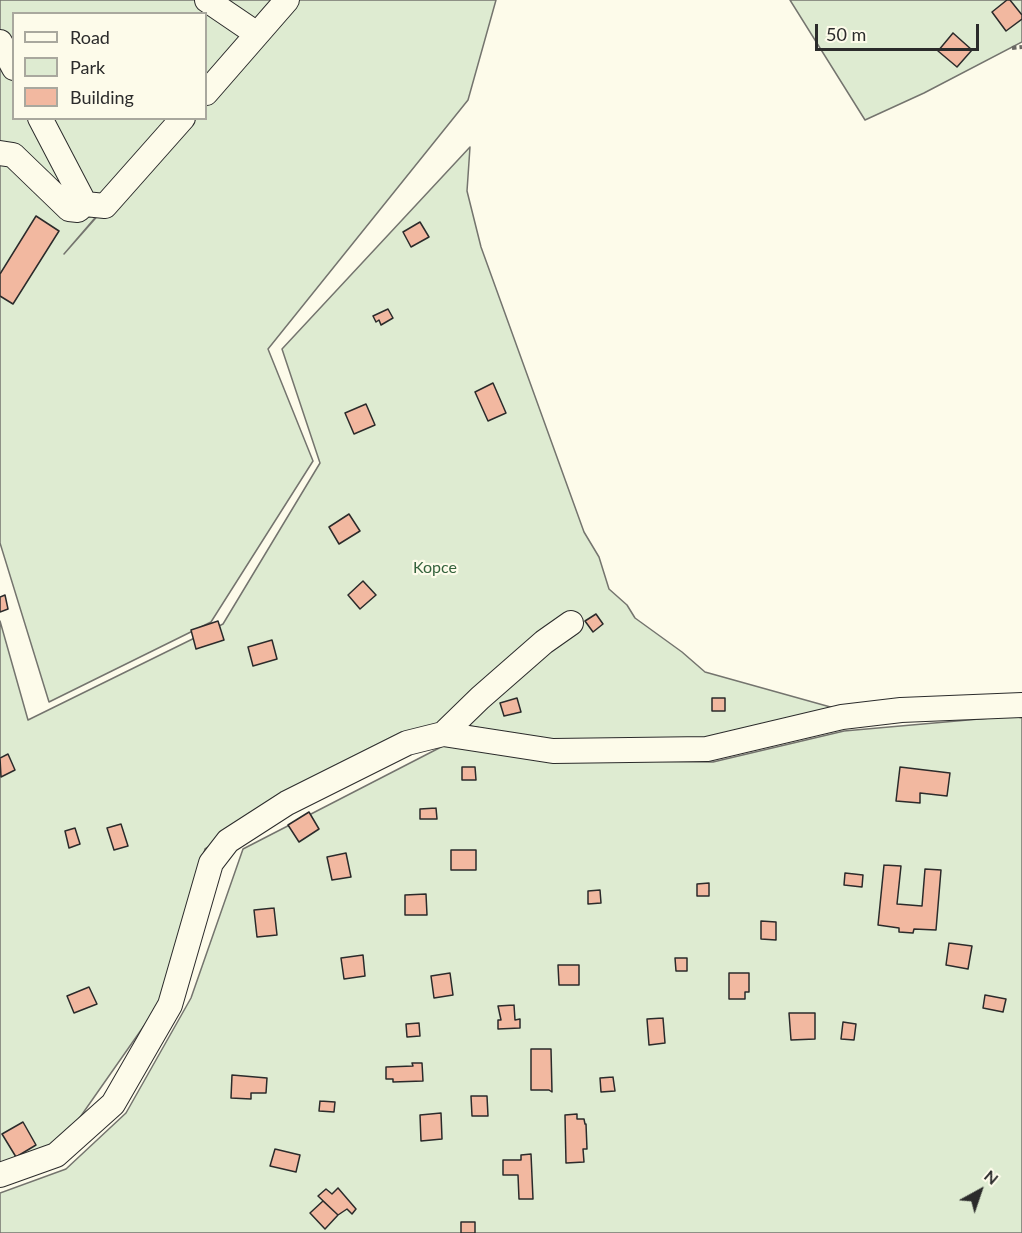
<!DOCTYPE html>
<style>
body{margin:0}
#map{position:relative;width:1022px;height:1233px;overflow:hidden;background:#fdfbea;font-family:Lato,sans-serif}
canvas{display:block}
.legend{position:absolute;left:12px;top:12px;width:195px;height:108px;box-sizing:border-box;background:#fdfbea;border:2px solid #a9a89e;margin:0;padding:8px 10px;list-style:none;font-size:18px;color:#2b2b2b}
.legend li{display:flex;align-items:center;gap:12px;height:30px}
.legend b{width:30px;border:2px solid #a9a89e}
.north{position:absolute;left:950px;top:1161px;width:60px;height:60px;-webkit-text-stroke:4px #fdfbea;paint-order:stroke;rotate:40deg;font-size:16px;font-weight:700;line-height:24px;text-align:center;color:#2b2b2b}
.north::after{content:'';display:block;margin:auto;width:21px;height:27px;background:#2b2b2b;clip-path:polygon(50% 0,100% 100%,50% 72%,0 100%)}
.scale{position:absolute;left:815px;top:24px;width:164px;height:27px;box-sizing:border-box;border:3px solid #2b2b2b;border-top:0;padding-left:8px;font-size:18px;line-height:21px;white-space:nowrap;color:#2b2b2b;-webkit-text-stroke:4px #fdfbea;paint-order:stroke}
</style>
<div id="map">
<canvas width="1022" height="1233"></canvas>
<ul class="legend">
<li><b style="height:8px;background:#fdfbea"></b>Road</li>
<li><b style="height:16px;background:#deebd1"></b>Park</li>
<li><b style="height:16px;background:#f2b8a0"></b>Building</li>
</ul>
<div class="north">N</div>
<div class="scale">50 m</div>
</div>
<script>
const g = document.querySelector('canvas').getContext('2d');
g.lineJoin = 'round';
function paint(path, color) { g.fillStyle = color; g.fill(path, 'evenodd'); }
const shape = rows => new Path2D(rows.map(r => 'M' + r).join(''));
function strokePath(path, color, width, dash) { g.strokeStyle = color; g.lineWidth = width; g.lineCap = dash ? 'butt' : 'round'; g.setLineDash(dash || []); g.stroke(path); }
function drawText(font, color, halo, rows, align = 'center') {
  g.font = font + ' Lato,sans-serif'; g.lineWidth = 4.5; g.setLineDash([]); g.textBaseline = 'middle'; g.strokeStyle = halo; g.fillStyle = color; for (const [text, x, y, turn = 0] of rows) {
    g.save(); g.translate(x, y); g.rotate((+turn || 0) * Math.PI / 180); g.textAlign = isNaN(turn) ? turn : align; if (halo) g.strokeText(text, 0, 0); g.fillText(text, 0, 0); g.restore();
  }
}
const green = shape([
 [0,0,282,0,206,89,206,14,14,14,14,118,180,119,64,254,183,119,206,118,206,93,287,0,496,0,468,100,268,349,313,461,211,622,49,702,0,543,0,0],
 [790,0,1022,0,1022,42,924,93,865,120,790,0],
 [470,147,467,191,481,247,584,532,599,557,609,589,627,605,635,618,682,652,705,672,834,708,708,744,548,741,444,721,317,777,205,849,160,1003,62,1143,0,1169,0,621,28,720,223,624,320,463,282,349,470,147],
 [1013,716,1022,718,1022,1233,0,1233,0,1193,66,1169,126,1113,191,998,243,849,445,745,558,760,713,762,844,731,1013,716]
]);
paint(green, '#deebd1');
strokePath(green, '#74746e', 1.5);
const building = shape([
 [1007,0,1010,0,1022,15,1022,19,1006,31,992,12,1007,0],
 [953,33,972,50,957,67,938,51,953,33],
 [36,216,59,231,13,304,0,296,0,274,36,216],
 [420,222,429,237,411,247,403,232,420,222],
 [388,309,393,318,381,325,379,320,376,322,373,316,388,309],
 [493,383,506,413,488,421,475,392,493,383],
 [366,404,375,425,354,434,345,413,366,404],
 [349,514,360,531,339,544,329,527,349,514],
 [363,581,376,595,360,609,348,595,363,581],
 [5,595,8,609,0,612,0,597,5,595],
 [596,614,603,624,593,632,585,621,596,614],
 [218,621,224,640,196,649,191,630,218,621],
 [272,640,277,659,253,666,248,647,272,640],
 [517,698,521,712,504,716,500,703,517,698],
 [712,698,725,698,725,711,712,711,712,698],
 [8,754,15,770,1,777,0,758,8,754],
 [462,767,475,767,476,780,462,780,462,767],
 [900,767,950,773,947,796,920,793,920,803,896,801,900,767],
 [436,808,437,819,420,819,420,809,436,808],
 [309,812,319,829,299,842,288,825,309,812],
 [121,824,128,846,114,850,107,828,121,824],
 [75,828,80,844,69,848,65,831,75,828],
 [451,850,476,850,476,870,451,870,451,850],
 [346,853,351,877,332,880,327,857,346,853],
 [884,865,901,866,897,904,922,906,925,869,941,870,936,930,914,929,913,933,899,932,899,928,878,925,884,865],
 [845,873,863,875,862,887,844,885,845,873],
 [709,883,709,896,697,896,697,884,709,883],
 [600,890,601,903,588,904,588,891,600,890],
 [426,894,427,915,405,915,405,895,426,894],
 [274,908,277,935,257,937,254,910,274,908],
 [761,921,776,922,776,940,761,939,761,921],
 [949,943,972,946,968,969,946,965,949,943],
 [363,955,365,976,344,979,341,958,363,955],
 [675,958,687,958,687,971,676,971,675,958],
 [558,965,579,965,579,985,559,985,558,965],
 [450,973,453,995,434,998,431,976,450,973],
 [729,973,749,973,749,992,745,992,745,999,729,999,729,973],
 [89,987,97,1004,74,1013,67,996,89,987],
 [985,995,1006,999,1003,1012,983,1008,985,995],
 [514,1005,515,1020,520,1019,520,1028,498,1029,498,1020,501,1020,498,1006,514,1005],
 [789,1013,815,1013,815,1039,791,1040,789,1013],
 [663,1018,665,1043,649,1045,647,1019,663,1018],
 [843,1022,856,1024,854,1040,841,1039,843,1022],
 [419,1023,420,1036,407,1037,406,1024,419,1023],
 [531,1049,551,1049,552,1092,549,1090,531,1090,531,1049],
 [412,1063,422,1063,423,1081,393,1082,393,1079,386,1079,386,1067,413,1066,412,1063],
 [232,1075,267,1078,266,1093,251,1093,251,1099,231,1098,232,1075],
 [613,1077,615,1091,601,1092,600,1078,613,1077],
 [471,1096,487,1096,488,1116,472,1116,471,1096],
 [320,1101,335,1102,334,1112,319,1111,320,1101],
 [441,1113,442,1139,421,1141,420,1115,441,1113],
 [577,1114,577,1119,584,1119,585,1124,586,1124,587,1149,583,1149,584,1162,566,1163,565,1115,577,1114],
 [23,1122,36,1145,16,1157,2,1134,23,1122],
 [275,1149,300,1155,296,1172,270,1166,275,1149],
 [531,1154,533,1199,519,1199,518,1175,503,1175,503,1160,521,1160,521,1155,531,1154],
 [338,1188,356,1209,352,1214,347,1209,338,1215,318,1196,326,1189,332,1194,338,1188],
 [323,1201,338,1215,325,1229,310,1213,323,1201],
 [461,1222,475,1222,475,1233,461,1233,461,1222]
]);
paint(building, '#f2b8a0');
strokePath(building, '#2b2b2b', 1.5);
const minor = shape([
 [207,0,257,34],
 [0,42,14,68],
 [206,93,287,0],
 [40,118,85,204],
 [0,153,13,155,69,209,78,210,85,204,105,206,183,118],
 [443,734,480,698,544,642,571,623],
 [0,1175,56,1155,113,1104,170,1005,211,863,228,841,287,803,407,743,443,734,553,751,707,749,842,717,901,710,1022,705]
]);
strokePath(minor, '#2b2b2b', 26);
strokePath(shape([
 [1012,48,1022,47]
]), '#6a6964', 4, [4.5, 3]);
strokePath(minor, '#fdfbea', 24);
drawText('16px', '#34623c', '#fdfbea', [
 ["Kopce",435,568]
]);
</script>
